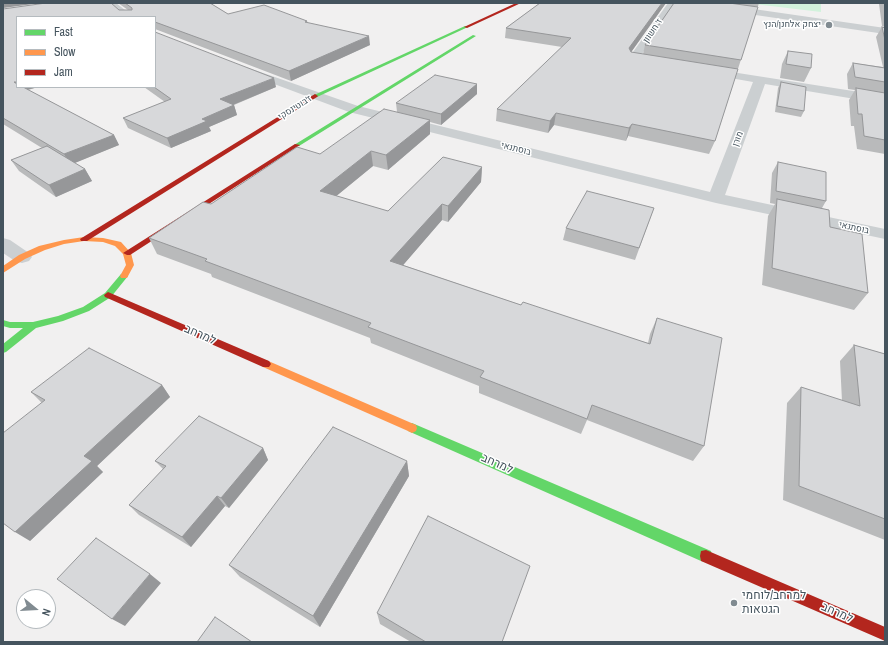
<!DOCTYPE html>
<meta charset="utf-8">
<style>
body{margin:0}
#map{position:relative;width:888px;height:645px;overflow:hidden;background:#f1f0f0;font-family:"Archivo Narrow",sans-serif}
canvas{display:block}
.frame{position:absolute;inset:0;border:4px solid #45545e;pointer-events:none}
.legend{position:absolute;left:16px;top:16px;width:140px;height:72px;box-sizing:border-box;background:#fff;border:1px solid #b5bbbf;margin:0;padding:5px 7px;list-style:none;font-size:12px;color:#45545e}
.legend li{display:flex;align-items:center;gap:8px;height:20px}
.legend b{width:20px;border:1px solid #b5bbbf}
.north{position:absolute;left:16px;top:589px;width:40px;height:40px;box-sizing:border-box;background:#fff;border:1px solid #b5bbbf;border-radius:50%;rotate:108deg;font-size:11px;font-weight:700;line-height:16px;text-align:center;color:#45545e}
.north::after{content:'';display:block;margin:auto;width:14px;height:18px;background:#818b91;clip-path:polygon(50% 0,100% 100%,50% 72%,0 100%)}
</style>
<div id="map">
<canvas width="888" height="645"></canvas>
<div class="frame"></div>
<ul class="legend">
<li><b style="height:5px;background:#63d668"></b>Fast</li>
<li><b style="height:5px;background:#ff974d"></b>Slow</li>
<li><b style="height:5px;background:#b3261e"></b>Jam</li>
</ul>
<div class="north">N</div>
</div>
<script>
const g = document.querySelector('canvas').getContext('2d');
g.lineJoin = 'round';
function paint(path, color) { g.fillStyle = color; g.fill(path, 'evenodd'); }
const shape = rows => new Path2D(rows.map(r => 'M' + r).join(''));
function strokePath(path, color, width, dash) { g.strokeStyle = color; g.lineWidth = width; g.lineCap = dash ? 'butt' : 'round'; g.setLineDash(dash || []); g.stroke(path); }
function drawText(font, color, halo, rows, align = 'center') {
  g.font = font + ' "Archivo Narrow",Heebo,sans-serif'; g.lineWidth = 3; g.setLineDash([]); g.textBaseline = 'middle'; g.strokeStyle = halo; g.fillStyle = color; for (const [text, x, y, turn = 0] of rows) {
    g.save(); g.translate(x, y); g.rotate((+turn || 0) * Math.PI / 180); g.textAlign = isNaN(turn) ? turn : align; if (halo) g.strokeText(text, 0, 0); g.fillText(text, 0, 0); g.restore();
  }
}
paint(shape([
 [821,3,821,12,754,4,754,3]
]), '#d2f2dc');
paint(shape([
 [107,3,116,3,134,17,123,17,107,3],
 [668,3,676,3,640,57,660,61,662,63,656,66,629,61,628,59,668,3],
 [690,3,712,3,885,28,885,34,694,6,690,3],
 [246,67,358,106,710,192,753,82,702,73,700,71,702,69,706,68,885,96,885,104,765,84,725,195,885,229,885,239,716,203,349,112,242,72,240,70,242,68,246,67],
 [3,238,10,240,29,253,32,257,29,261,22,263,15,261,3,253,3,238]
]), '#cbcfd1');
paint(shape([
 [465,26,468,27,317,97,312,96,465,26],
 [473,35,476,36,299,146,294,145,473,35],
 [124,273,128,276,111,297,89,311,63,321,36,328,6,352,3,353,3,344,23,328,10,328,3,326,3,320,10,322,33,322,58,316,83,307,105,293,121,274,124,273],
 [412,423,711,551,712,556,711,561,706,562,701,561,408,431,407,428,408,425,412,423]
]), '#63d668');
paint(shape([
 [84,237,103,238,121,242,131,253,134,265,127,278,121,278,120,276,126,265,123,254,115,246,103,242,84,241,64,244,45,250,25,259,3,273,3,266,19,255,39,246,64,240,84,237],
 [266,360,416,425,417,428,416,431,412,433,408,431,263,367,261,364,263,361,266,360]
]), '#ff974d');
paint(shape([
 [516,3,521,3,467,28,464,27,516,3],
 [315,94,318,96,317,97,87,241,81,241,80,239,315,94],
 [295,144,300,145,130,255,127,255,123,253,295,144],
 [108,292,269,361,271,364,269,367,263,367,105,297,104,295,108,292],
 [706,550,885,627,885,641,701,561,700,556,701,551,706,550]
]), '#b3261e');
paint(shape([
 [118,3,210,3,228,14,307,21,308,23,370,45,291,81,155,29,155,17,17,87,38,87,28,90,114,135,119,145,74,163,85,169,92,181,56,197,19,171,11,160,42,148,3,124,3,9,128,10],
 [540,3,666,3,631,52,643,54,645,45,674,3,759,3,715,141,709,154,628,136,626,141,554,125,548,133,496,121,497,109,562,47,505,38,506,28],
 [879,3,885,3,885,27,882,26,879,4],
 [882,27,885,28,885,154,857,149,854,126,851,126,849,100,855,90,848,89,847,74,853,63,883,67,876,37],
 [788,51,811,68,804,82,780,78,782,64],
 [781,82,804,111,801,117,775,112,778,88],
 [477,84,477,94,441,125,430,122,430,134,388,170,373,166,336,196,388,211,482,167,481,182,448,222,442,220,403,265,521,305,648,343,650,334,657,318,704,446,693,461,587,420,581,434,479,393,479,386,371,343,370,338,212,277,211,274,157,254,149,238,211,204,320,154,397,112,396,103],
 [144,87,276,87,234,105,237,115,209,127,211,131,171,148,128,128,123,118,165,102],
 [778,162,826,201,822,208,830,227,868,293,854,310,762,285,768,216,775,204,770,203,772,173],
 [654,208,635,260,563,240,566,228],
 [854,345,885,354,885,540,783,500,787,403,801,387,842,401,840,361],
 [162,385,170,397,97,466,103,472,30,541,42,403,31,392],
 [263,448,268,460,229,508,225,506,191,547,139,515,129,505,163,469,155,461],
 [407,461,409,476,320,627,240,577,229,565],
 [377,613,502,642,411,642,380,624]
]), '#b9babb');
paint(shape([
 [3,3,41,3,3,8],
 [662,3,666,3,627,58,629,48],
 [369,36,370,45,291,81,289,71],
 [274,78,276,87,223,109,220,99],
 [14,82,17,82,17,87,38,87,19,92],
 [477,84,477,94,441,125,441,114],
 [234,105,237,115,209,127,211,131,171,148,167,138,202,119],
 [556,113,554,125,548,133,550,121],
 [430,120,430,134,388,170,386,155],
 [632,124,628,136,626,141,629,128],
 [114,135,119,145,70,165,64,154],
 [371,151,373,166,323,207,320,191],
 [482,167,481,182,448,222,448,206],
 [85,169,92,181,56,197,49,185],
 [442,204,442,220,392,278,390,261],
 [162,385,170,397,97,466,103,472,30,541,15,532,84,456],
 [263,448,268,460,229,508,221,498],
 [407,461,409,476,320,627,313,616],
 [217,496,225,506,191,547,182,537],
 [150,574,161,583,125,626,112,619]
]), '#969799');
const building = shape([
 [46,3,111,3,119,10,132,10,132,8,125,3,210,3,228,14,264,5,307,21,305,22,369,36,289,71,155,22,155,17,17,17,17,82,14,82,17,84,17,87,23,87,114,135,64,154,3,118,3,9,46,3],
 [540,3,662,3,629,48,631,52,738,69,715,141,632,124,629,128,556,113,550,121,497,109,571,38,506,28,540,3],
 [674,3,729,3,758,7,741,60,645,45,674,3],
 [882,27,885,28,885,40,882,27],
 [155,32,274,78,220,99,234,105,202,119,207,121,167,138,123,118,171,99,154,87,155,87,155,32],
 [788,51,812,54,811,68,786,64,788,51],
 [853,63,885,68,885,82,855,77,853,63],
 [435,75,477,84,441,114,396,103,435,75],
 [781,82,806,87,804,111,777,106,781,82],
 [856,88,885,93,885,140,864,136,862,114,858,114,856,88],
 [384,109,430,120,386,155,371,151,320,191,388,211,443,157,482,167,448,206,442,204,390,261,521,305,523,302,650,344,657,318,722,338,704,446,592,405,587,419,480,377,484,371,368,327,371,323,205,261,207,259,149,238,203,202,211,204,297,147,320,154,384,109],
 [47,146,85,169,49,185,11,160,47,146],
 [778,162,826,172,826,201,776,191,778,162],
 [587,191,654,208,639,248,566,228,587,191],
 [777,199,829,210,830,227,862,234,868,293,772,268,777,199],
 [854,345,885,354,885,519,799,486,801,387,860,406,854,345],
 [89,348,162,385,84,456,92,461,15,532,3,523,3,433,45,400,31,392,89,348],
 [199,416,263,448,221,498,217,496,182,537,129,505,166,466,155,461,199,416],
 [333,427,407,461,313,616,229,565,333,427],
 [428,516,530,566,502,642,426,642,377,613,428,516],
 [96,538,150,574,112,619,57,579,96,538],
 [215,617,252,642,197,642,215,617]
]);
paint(building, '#d7d8da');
strokePath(building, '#969799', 1);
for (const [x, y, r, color] of [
 [829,25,4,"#818b91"],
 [734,603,4,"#818b91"]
]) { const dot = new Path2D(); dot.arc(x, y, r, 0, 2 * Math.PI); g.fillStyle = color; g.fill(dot); strokePath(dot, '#fff', 1.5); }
drawText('9px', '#45545e', '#fff', [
 ["יצחק אלחנן/הנץ",821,25]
], 'right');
drawText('9px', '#45545e', '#fff', [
 ["ז' חשוון",653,31,-56],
 ["ז'בוטינסקי",295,108,-32],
 ["מורן",738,139,-69],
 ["בוסתנאי",516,149,14],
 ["בוסתנאי",854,228,12]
]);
drawText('12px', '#45545e', '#fff', [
 ["למרחב",200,335,24],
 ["למרחב",497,464,24],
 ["למרחב",837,613,24]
]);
drawText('12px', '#45545e', '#fff', [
 ["למרחב/לוחמי",742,596],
 ["הגטאות",742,610]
], 'left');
</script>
